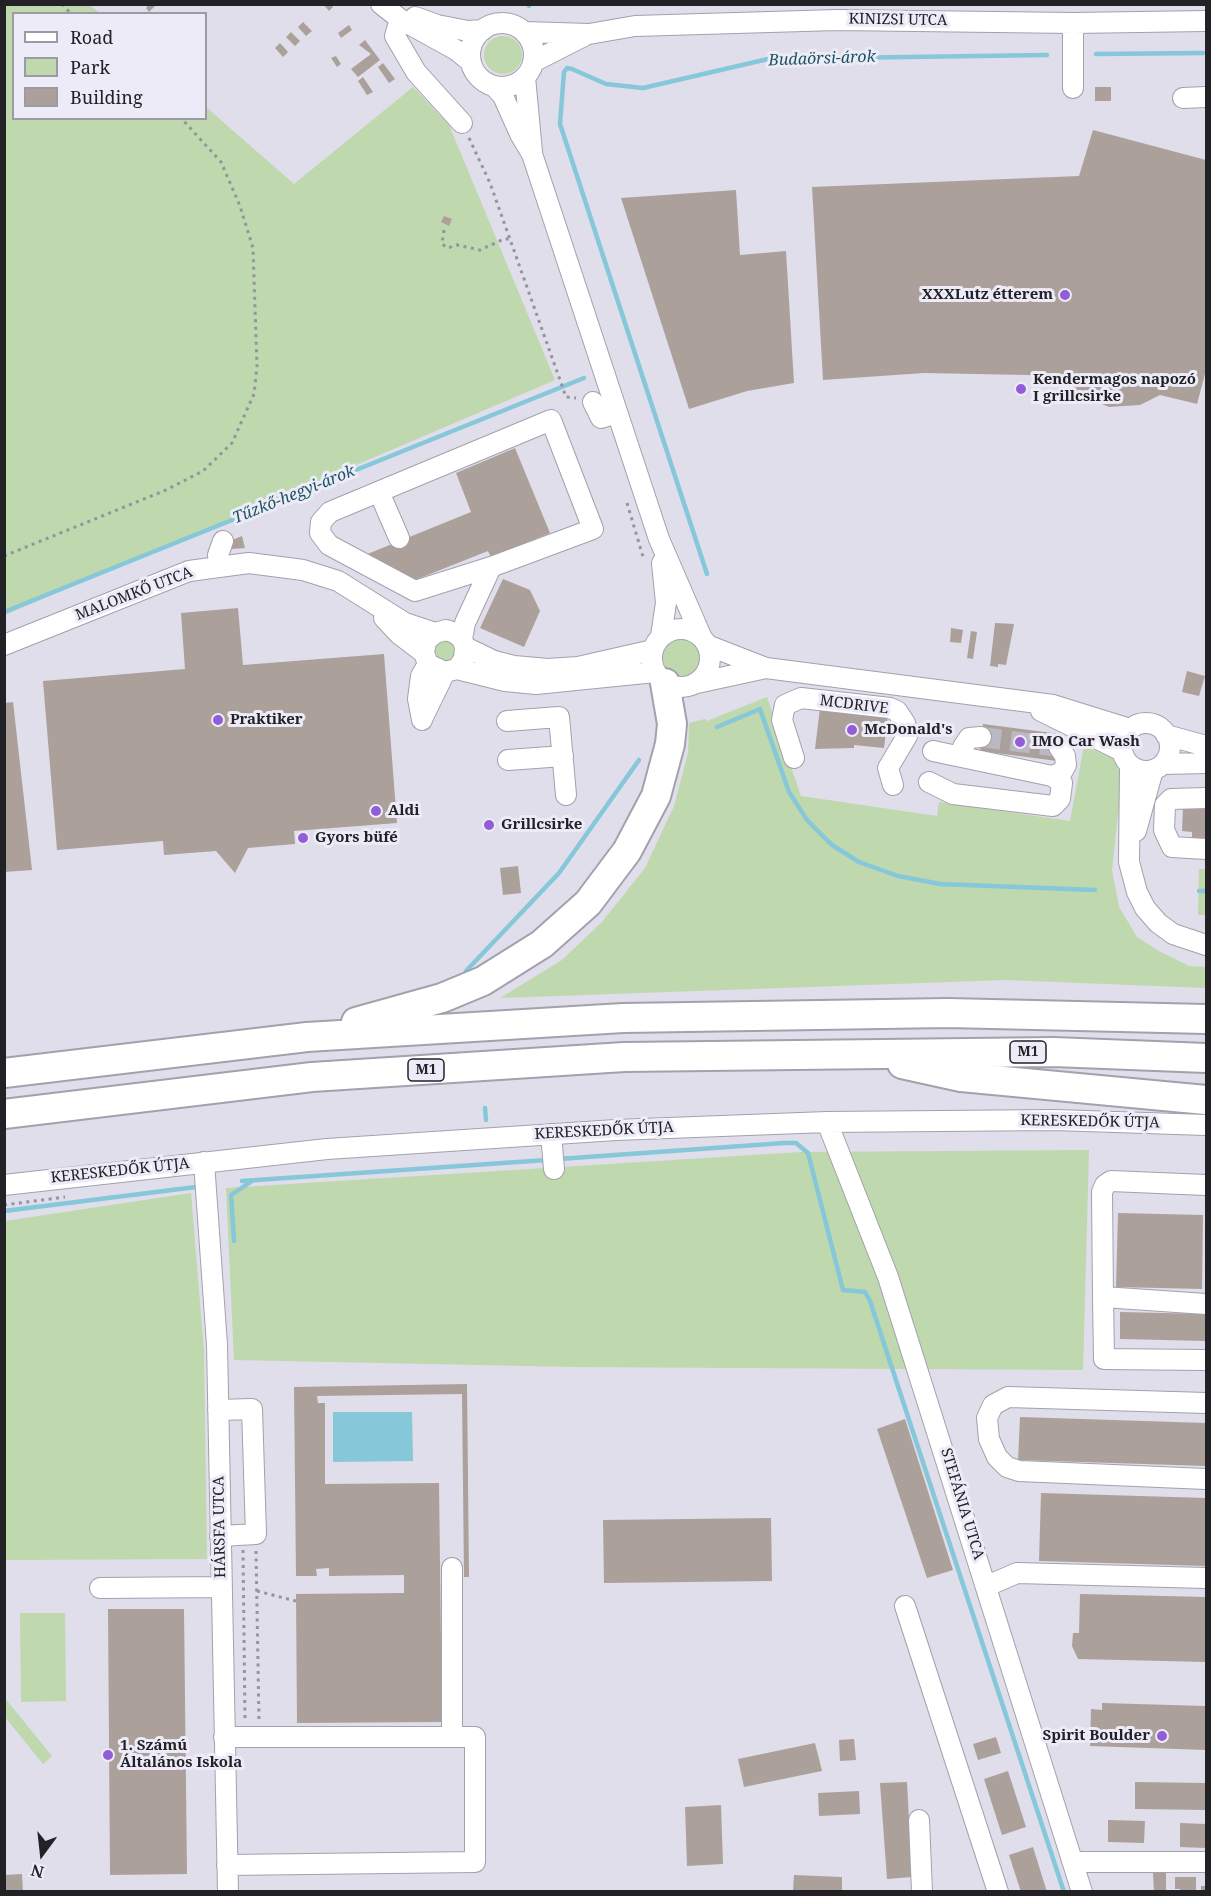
<!DOCTYPE html>
<meta charset="utf-8">
<style>
body{margin:0}
#map{position:relative;width:1211px;height:1896px;overflow:hidden;background:#dfdeea;font-family:"Noto Serif",serif}
canvas{display:block}
.frame{position:absolute;inset:0;border:6px solid #222226;pointer-events:none}
.legend{position:absolute;left:12px;top:12px;width:195px;height:108px;box-sizing:border-box;background:#ecebf7;border:2px solid #9b9ba3;margin:0;padding:8px 10px;list-style:none;font-size:18px;color:#222226}
.legend li{display:flex;align-items:center;gap:12px;height:30px}
.legend b{width:30px;border:2px solid #9b9ba3}
.north{position:absolute;left:12px;top:1824px;width:60px;height:60px;-webkit-text-stroke:4px #ecebf7;paint-order:stroke;rotate:195deg;font-size:16px;font-weight:700;line-height:24px;text-align:center;color:#222226}
.north::after{content:'';display:block;margin:auto;width:21px;height:27px;background:#222226;clip-path:polygon(50% 0,100% 100%,50% 72%,0 100%)}
</style>
<div id="map">
<canvas width="1211" height="1896"></canvas>
<div class="frame"></div>
<ul class="legend">
<li><b style="height:8px;background:#fff"></b>Road</li>
<li><b style="height:16px;background:#bfd8ad"></b>Park</li>
<li><b style="height:16px;background:#aca09b"></b>Building</li>
</ul>
<div class="north">N</div>
</div>
<script>
const g = document.querySelector('canvas').getContext('2d');
g.lineJoin = 'round';
function paint(path, color) { g.fillStyle = color; g.fill(path, 'evenodd'); }
const shape = rows => new Path2D(rows.map(r => 'M' + r).join(''));
function strokePath(path, color, width, dash) { g.strokeStyle = color; g.lineWidth = width; g.lineCap = dash ? 'butt' : 'round'; g.setLineDash(dash || []); g.stroke(path); }
function drawText(font, color, halo, rows, align = 'center') {
  g.font = font + ' "Noto Serif",serif'; g.lineWidth = 6; g.setLineDash([]); g.textBaseline = 'middle'; g.strokeStyle = halo; g.fillStyle = color; for (const [text, x, y, turn = 0] of rows) {
    g.save(); g.translate(x, y); g.rotate((+turn || 0) * Math.PI / 180); g.textAlign = isNaN(turn) ? turn : align; if (halo) g.strokeText(text, 0, 0); g.fillText(text, 0, 0); g.restore();
  }
}
paint(shape([
 [5,5,89,5,100,13,14,14,14,118,206,118,206,107,294,184,413,87,449,125,555,380,5,615],
 '484 55a19 19 0 1 1 38 0a19 19 0 1 1-38 0Z',
 '663 658a19 19 0 1 1 38 0a19 19 0 1 1-38 0Z',
 '434 651a11 11 0 1 1 22 0a11 11 0 1 1-22 0Z',
 [767,697,801,796,937,816,939,802,1070,821,1084,746,1113,758,1122,777,1112,870,1119,907,1137,937,1157,950,1189,966,1206,967,1206,988,1006,980,500,998,562,960,602,922,645,868,674,806,688,753,689,723,705,719,707,721],
 [1199,869,1206,869,1206,915,1198,915],
 [1089,1150,1083,1370,575,1367,234,1360,226,1188,801,1152],
 [191,1193,204,1351,207,1559,5,1560,5,1221],
 [20,1613,65,1613,66,1701,21,1702],
 [4,1697,52,1756,43,1764,5,1717]
]), '#bfd8ad');
paint(shape([
 [333,1412,412,1412,413,1461,333,1462]
]), '#86c7d9');
strokePath(shape([
 [529,6,530,4],
 [1096,54,1203,53],
 [707,574,560,124,564,72,567,68,572,69,606,84,643,88,768,59,1047,55],
 [4,612,584,378],
 [717,727,760,709,789,792,807,820,832,845,859,862,898,876,940,884,1095,890],
 [1199,891,1206,891],
 [466,971,559,873,639,760],
 [485,1108,486,1120],
 [559,1159,784,1143,796,1143,808,1153,843,1290,865,1292,870,1301,1064,1892],
 [242,1181,547,1160],
 [4,1211,196,1187],
 [234,1241,231,1195,252,1181]
]), '#86c7d9', 4.5);
paint(shape([
 [149,4,157,4,149,12,146,8],
 [323,4,331,4,333,7,329,11],
 [303,22,312,31,306,36,298,27],
 [349,25,352,30,341,38,338,33],
 [291,32,300,41,295,46,286,37],
 [365,40,380,60,358,77,351,69,371,54,359,45],
 [280,43,288,52,283,57,275,48],
 [336,56,341,64,337,67,331,58],
 [383,63,395,79,389,83,378,67],
 [363,77,373,92,367,95,358,81],
 [1095,87,1111,87,1111,101,1095,101],
 [1093,130,1206,160,1206,370,1197,404,1160,395,1140,405,1109,407,1083,396,1064,379,1027,375,924,373,823,380,812,187,1079,176],
 [736,190,740,255,786,251,794,383,747,391,689,409,621,198],
 [444,216,452,219,449,226,441,222],
 [515,448,550,533,491,557,488,551,410,582,365,555,471,512,456,473],
 [242,536,245,548,232,549,230,541],
 [503,579,530,590,540,611,524,647,480,628],
 [238,608,243,665,384,654,397,823,294,831,295,844,248,848,235,873,216,851,164,855,163,841,57,850,43,681,185,669,181,613],
 [995,623,1014,624,1006,665,998,664,998,667,990,666],
 [951,628,963,630,961,643,950,642],
 [971,631,977,632,973,659,967,658],
 [1187,671,1205,676,1199,696,1182,692],
 [13,702,32,870,4,872,4,703],
 [820,708,888,715,884,748,854,745,854,748,815,749],
 [983,724,1060,734,1057,761,980,751],
 [1183,808,1206,809,1206,840,1192,839,1192,832,1182,831],
 [518,866,521,893,503,895,500,868],
 [1118,1213,1203,1215,1202,1289,1116,1287],
 [1120,1312,1206,1314,1206,1341,1120,1339],
 [467,1384,469,1577,464,1577,462,1394,317,1396,318,1403,325,1403,325,1484,439,1483,442,1722,297,1723,296,1594,404,1593,404,1575,329,1576,329,1568,316,1569,317,1576,296,1576,294,1387],
 [1020,1417,1206,1423,1206,1466,1018,1460],
 [905,1419,953,1570,927,1578,877,1429],
 [1041,1493,1206,1498,1206,1566,1039,1561],
 [771,1518,772,1581,604,1583,603,1520],
 [1080,1594,1206,1597,1206,1662,1078,1659,1072,1646,1073,1633,1079,1633],
 [108,1609,184,1609,187,1874,110,1875],
 [1102,1703,1206,1706,1206,1750,1090,1746,1091,1709,1102,1710],
 [996,1737,1001,1753,978,1760,973,1744],
 [854,1739,856,1760,840,1761,839,1740],
 [815,1743,822,1771,744,1787,738,1759],
 [1008,1771,1026,1827,1002,1835,984,1779],
 [907,1782,912,1877,887,1879,880,1783],
 [1135,1782,1206,1783,1206,1806,1205,1810,1135,1809],
 [859,1791,860,1814,819,1816,818,1793],
 [721,1805,723,1864,687,1866,685,1807],
 [1108,1820,1145,1821,1144,1843,1108,1842],
 [1180,1823,1206,1824,1206,1848,1180,1847],
 [1033,1847,1047,1892,1021,1892,1009,1855],
 [1153,1873,1166,1873,1166,1892,1154,1892],
 [22,1874,23,1892,4,1892,4,1875],
 [794,1875,842,1877,842,1892,793,1891],
 [1175,1877,1196,1877,1196,1892,1180,1892,1180,1889,1175,1889],
 [1201,1886,1206,1886,1206,1892,1201,1892]
]), '#aca09b');
strokePath(shape([
 [981,737,1059,747]
]), '#b9b8c3', 20, [20, 10]);
const minor = shape([
 [381,4,400,19,456,50,471,62],
 [415,17,437,25,468,31,483,30],
 [400,19,395,36,416,72,462,123],
 '470 55a32 32 0 1 1 64 0a32 32 0 1 1-64 0Z',
 [524,32,589,34,635,26,837,20,1073,23,1206,21],
 [533,62,584,36],
 [525,77,532,152],
 [494,86,503,96,520,134,532,154,659,539,701,636],
 [1073,88,1073,23],
 [1183,98,1206,97],
 [593,402,601,418,617,413],
 [379,492,399,538],
 [219,565,218,555,223,541],
 [384,618,399,634,424,653],
 '652 658a29 29 0 1 1 58 0a29 29 0 1 1-58 0Z',
 [661,636,666,603,662,563],
 [462,639,455,633,446,630,435,633,426,641,424,653,428,664,445,672,457,669,464,659,465,647,462,639,465,623,491,567,593,529,551,420,330,512,321,522,320,533,329,545,415,591,491,567],
 [4,645,189,571,249,563,303,570,338,581,405,623,435,633],
 [707,645,766,668,1053,705,1130,729],
 [465,647,494,661,514,666,548,669,578,667,653,650],
 [457,669,505,681,536,684,655,672],
 [697,683,766,668],
 [1041,711,1122,751],
 [423,717,445,672],
 [422,720,418,699,421,676,428,664],
 [507,721,559,717,566,795],
 '1122 747a24 24 0 1 1 48 0a24 24 0 1 1-48 0Z',
 [1166,735,1206,746],
 [962,757,963,747,969,738,981,737],
 [794,758,782,720,785,705,801,698,890,708,897,711,905,723,907,736,888,768,893,785],
 [508,760,563,756],
 [1163,764,1206,763],
 [1130,766,1129,862,1137,892,1145,908,1158,923,1173,934,1206,945],
 [1052,776,1062,772,1066,765,1065,756,1059,747],
 [929,782,953,794,1053,806,1060,799,1062,783,1052,776,933,751],
 [1206,798,1171,799,1165,805,1164,830,1172,847,1206,849],
 [1136,831,1153,770],
 [827,1122,888,1277,1082,1892],
 [551,1134,554,1169],
 [204,1162,217,1345,228,1892],
 [4,1185,327,1149,616,1130,827,1122,1055,1120,1206,1125],
 [1206,1185,1111,1181,1105,1185,1102,1192,1103,1297,1206,1304],
 [1103,1297,1104,1359,1206,1360],
 [1206,1403,1008,1397,993,1405,987,1418,989,1439,997,1457,1007,1467,1019,1471,1206,1479],
 [218,1410,252,1409,256,1534,220,1536],
 [987,1586,1017,1573,1206,1578],
 [100,1588,222,1587],
 [905,1606,998,1892],
 [224,1737,475,1737,475,1862,227,1865],
 [452,1737,452,1568],
 [919,1820,922,1892],
 [1073,1862,1206,1862]
]);
const highway = shape([
 [356,1022,442,998,483,981,542,944,588,903,627,851,656,796,670,744,672,724,665,683],
 [902,1064,961,1077,1206,1100],
 [4,1073,307,1037,623,1018,948,1013,1206,1019],
 [4,1114,312,1077,624,1057,1054,1052,1206,1058]
]);
strokePath(minor, '#a2a1ac', 22);
strokePath(highway, '#a2a1ac', 32);
strokePath(shape([
 [62,4,71,14],
 [469,138,490,183,566,397,576,398],
 [444,230,442,244,448,248,457,245,480,250,504,239,510,239],
 [627,503,644,560],
 [4,556,166,490,203,471,232,443,254,394,257,366,253,248,240,206,221,162,181,118],
 [4,1205,65,1197],
 [243,1550,245,1720],
 [256,1551,259,1721],
 [257,1591,296,1601]
]), '#94949c', 3, [3, 4.5]);
strokePath(minor, '#fff', 20);
strokePath(highway, '#fff', 28);
for (const [x, y, r, color] of [
 [1065,295,6,"#925ed7"],
 [1021,389,6,"#925ed7"],
 [218,720,6,"#925ed7"],
 [852,730,6,"#925ed7"],
 [1020,742,6,"#925ed7"],
 [376,811,6,"#925ed7"],
 [489,825,6,"#925ed7"],
 [303,838,6,"#925ed7"],
 [1162,1736,6,"#925ed7"],
 [108,1755,6,"#925ed7"]
]) { const dot = new Path2D(); dot.arc(x, y, r, 0, 2 * Math.PI); g.fillStyle = color; g.fill(dot); strokePath(dot, '#ecebf7', 2); }
for (const [x, y, w] of [
 [1028,1052,36],
 [426,1070,36]
]) { const box = new Path2D(); box.roundRect(x - w / 2, y - 11, w, 22, 4.5); g.fillStyle = '#ecebf7'; g.fill(box); strokePath(box, '#222226', 1.5); }
drawText('bold 14px', '#222226', null, [
 ["M1",1028,1052],
 ["M1",426,1070]
]);
drawText('15px', '#222226', '#ecebf7', [
 ["KINIZSI UTCA",898,20,1],
 ["MALOMKŐ UTCA",134,594,-21],
 ["MCDRIVE",854,705,7],
 ["KERESKEDŐK ÚTJA",1090,1122,1],
 ["KERESKEDŐK ÚTJA",604,1131,-3],
 ["KERESKEDŐK ÚTJA",120,1171,-6],
 ["STEFÁNIA UTCA",962,1504,73],
 ["HÁRSFA UTCA",220,1527,-91]
]);
drawText('bold 15px', '#222226', '#ecebf7', [
 ["XXXLutz étterem",1053,295,"right"],
 ["Kendermagos napozó",1033,380],
 ["I grillcsirke",1033,397],
 ["Praktiker",230,720],
 ["McDonald's",864,730],
 ["IMO Car Wash",1032,742],
 ["Aldi",388,811],
 ["Grillcsirke",501,825],
 ["Gyors büfé",315,838],
 ["Spirit Boulder",1150,1736,"right"],
 ["1. Számú",120,1746],
 ["Általános Iskola",120,1763]
], 'left');
drawText('italic 16px', '#1c5360', '#ecebf7', [
 ["Budaörsi-árok",822,59,-2],
 ["Tűzkő-hegyi-árok",294,495,-22]
]);
</script>
